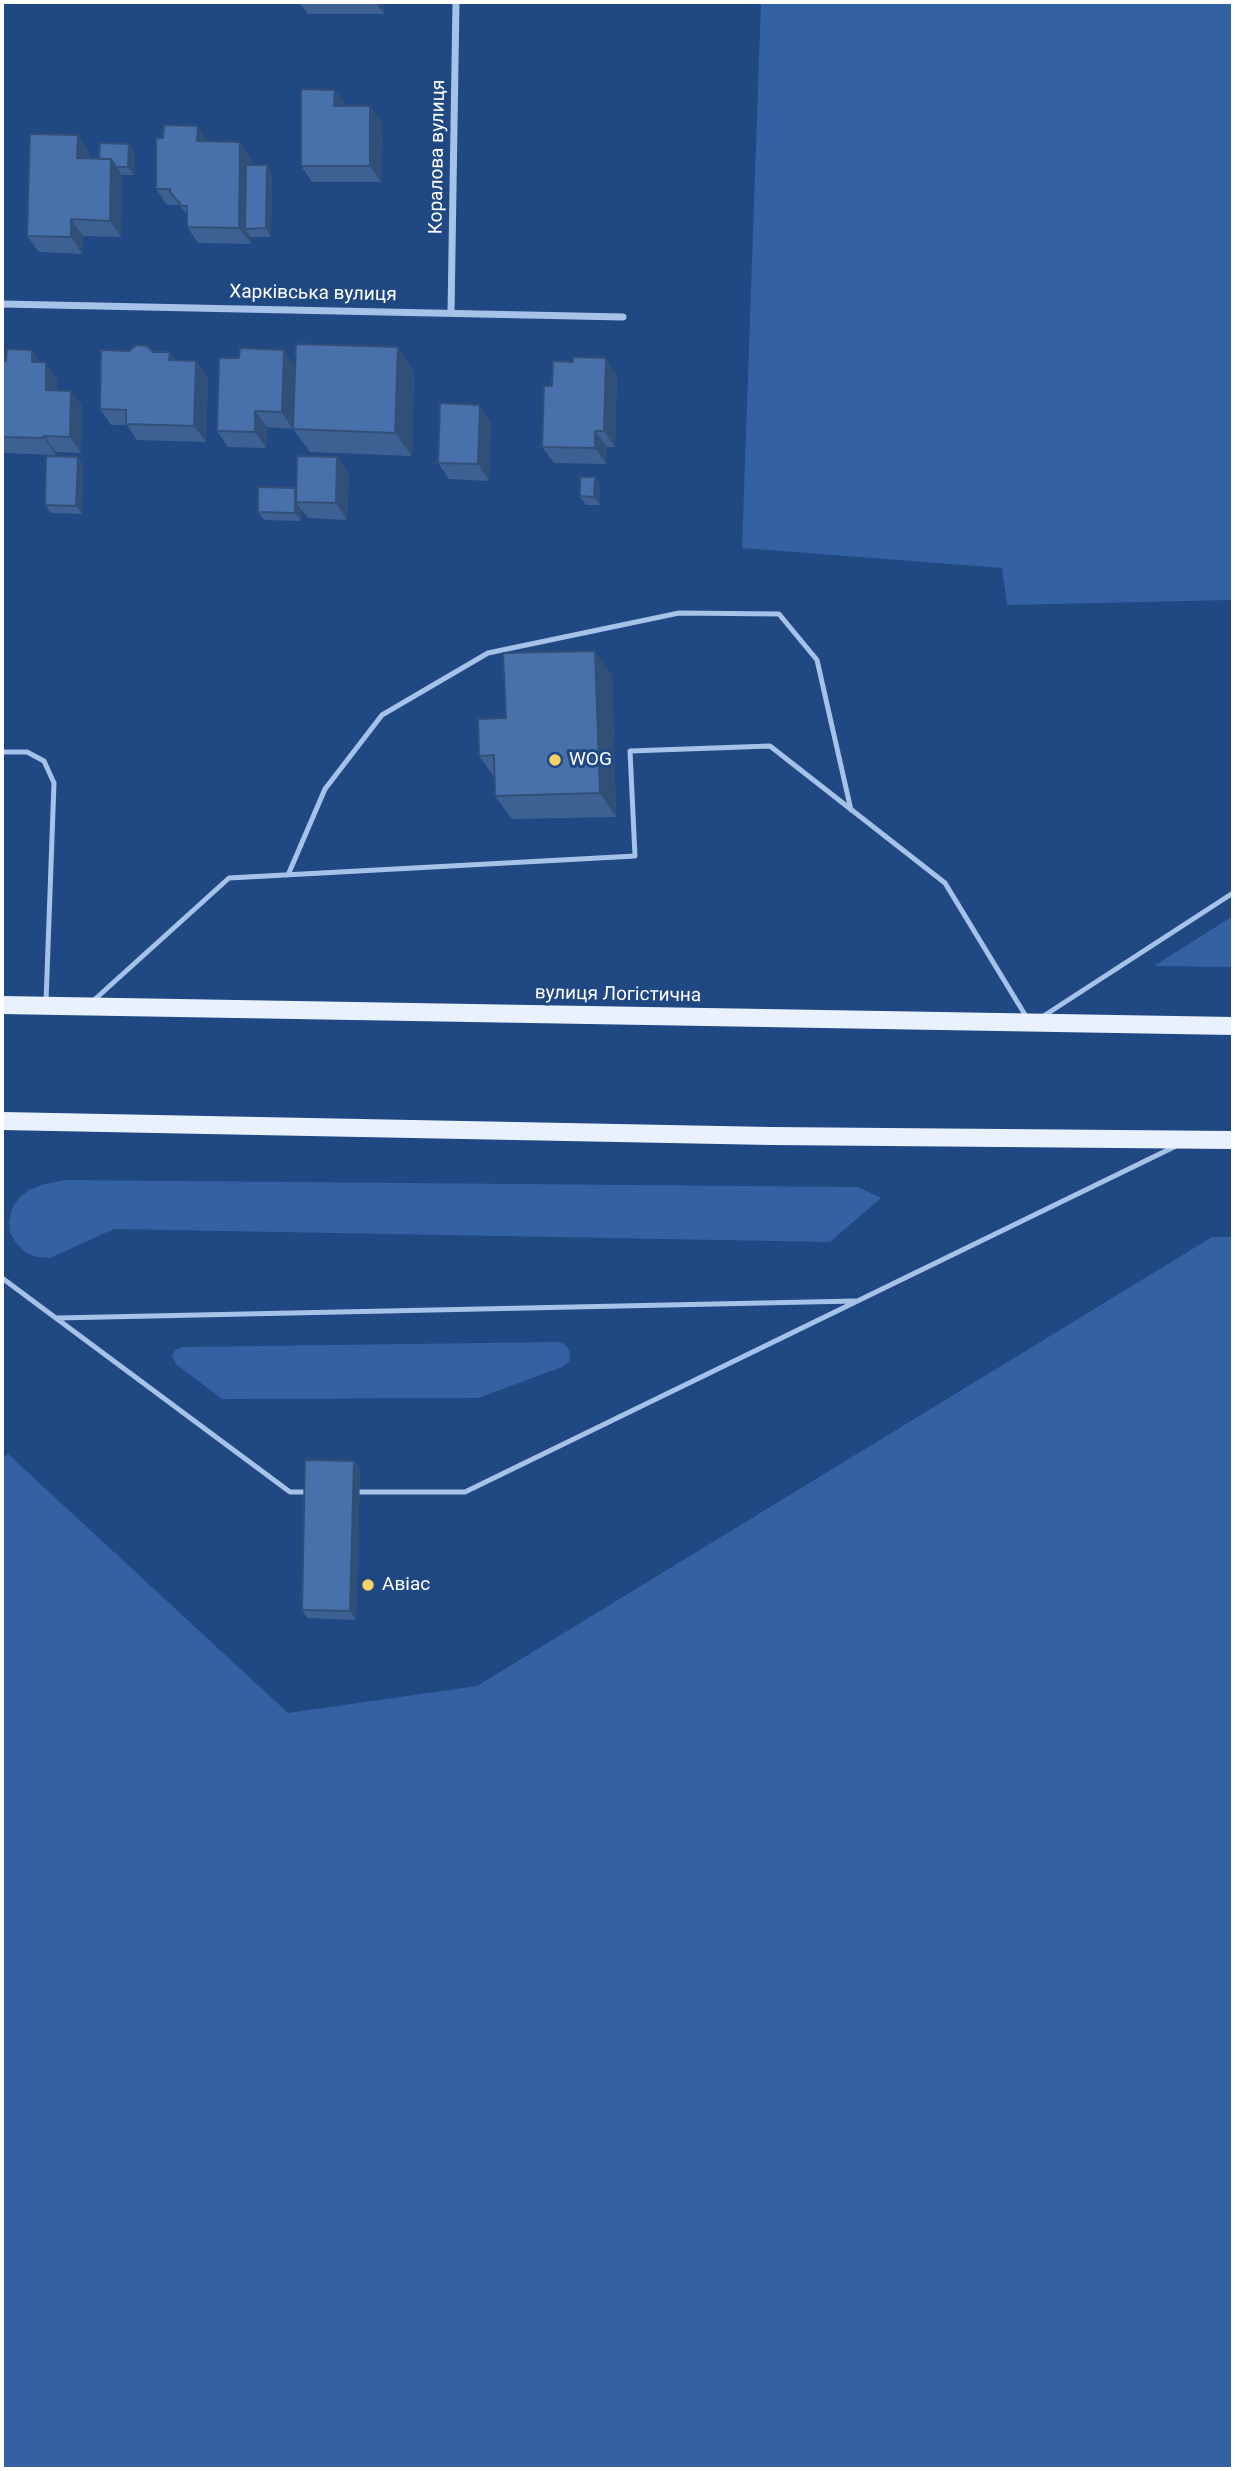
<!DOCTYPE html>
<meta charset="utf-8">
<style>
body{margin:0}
#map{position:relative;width:1235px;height:2471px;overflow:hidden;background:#204883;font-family:Roboto,sans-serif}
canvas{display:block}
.frame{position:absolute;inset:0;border:4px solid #fff;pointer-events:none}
</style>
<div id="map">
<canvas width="1235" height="2471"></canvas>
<div class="frame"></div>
</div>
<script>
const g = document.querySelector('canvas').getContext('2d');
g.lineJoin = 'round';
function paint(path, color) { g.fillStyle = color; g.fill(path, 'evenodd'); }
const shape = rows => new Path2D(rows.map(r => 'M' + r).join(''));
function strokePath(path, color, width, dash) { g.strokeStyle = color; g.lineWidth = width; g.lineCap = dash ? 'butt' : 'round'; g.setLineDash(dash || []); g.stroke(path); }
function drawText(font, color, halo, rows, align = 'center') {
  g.font = font + ' Roboto,sans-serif'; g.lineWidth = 6; g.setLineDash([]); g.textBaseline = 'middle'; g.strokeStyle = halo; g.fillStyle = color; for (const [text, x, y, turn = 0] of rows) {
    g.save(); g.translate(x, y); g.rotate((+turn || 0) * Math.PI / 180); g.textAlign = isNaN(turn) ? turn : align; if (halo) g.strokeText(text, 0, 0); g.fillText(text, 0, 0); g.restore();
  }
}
paint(shape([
 [761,2,1233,2,1233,600,1007,605,1002,568,742,548],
 [1233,916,1233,967,1154,966],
 [65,1180,858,1187,881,1198,830,1242,114,1229,50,1258,37,1257,26,1253,17,1244,10,1233,9,1221,12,1208,19,1198,29,1190,45,1184],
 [1212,1237,1233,1237,1233,2469,2,2469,2,1458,8,1454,288,1713,477,1686],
 [559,1342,566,1345,570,1353,569,1362,562,1367,478,1398,222,1399,176,1364,172,1357,175,1350,182,1347]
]), '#3361a1');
strokePath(shape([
 [2,752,27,752,44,761,54,783,46,1002],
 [288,875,325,789,382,715,488,653,679,613,779,614,817,660,851,810],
 [93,1001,229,878,635,856,630,751,770,746,945,883,1027,1018],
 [1042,1017,1233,893],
 [2,1278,290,1492,309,1492],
 [57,1318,855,1301],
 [359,1492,465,1492,1176,1146]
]), '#a6c2e9', 5);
strokePath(shape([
 [2,304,623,317],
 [451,313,456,2]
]), '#a6c2e9', 7);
strokePath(shape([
 [2,1005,1233,1026],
 [2,1121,771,1136,1233,1140]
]), '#e9f1fe', 18);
paint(shape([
 [299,2,384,2,384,14,308,14],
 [346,106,382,122,381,182,312,182,301,166],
 [78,135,89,151,89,159,99,159,135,152,134,175,122,175,121,237,83,236,82,254,39,252,27,236],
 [209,141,252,158,252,165,267,165,272,173,271,237,251,237,251,244,198,243,187,227,187,214,179,205,167,205,156,189],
 [240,348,293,429,267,427,266,448,228,447,217,431,239,358],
 [153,352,170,352,175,360,196,361,208,377,206,442,137,440,127,425,111,425,100,409],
 [2,361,41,362,57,378,57,390,71,391,82,407,81,453,56,452,56,455,2,453],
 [573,362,617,374,615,447,607,447,606,464,554,463,542,447,552,386],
 [414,370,412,456,310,452,293,429],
 [491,421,489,481,449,479,438,463],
 [78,457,83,465,82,514,51,513,45,505],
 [337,457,349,473,347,520,308,518,301,509,301,521,264,520,258,512,295,488,296,490],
 [595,477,600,485,600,505,586,505,580,496],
 [612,674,616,817,512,819,495,796,495,778,479,756,506,718],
 [354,1461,360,1469,356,1620,307,1618,302,1610]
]), '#3e6193');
paint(shape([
 [375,2,384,2,384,14],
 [335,90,346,106,334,106],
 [370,106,382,122,381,182,370,166],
 [198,126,209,142,197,141],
 [78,135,89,151,88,174,77,158],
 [240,142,252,158,251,229,245,229,251,237,251,244,239,228],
 [129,144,135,152,134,175,128,167],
 [111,159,122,175,121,237,110,221],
 [267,165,272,173,271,237,266,228],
 [71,219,83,236,82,254,71,237],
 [398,347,414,370,412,456,395,433],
 [32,350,44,366,32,362],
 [284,350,295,366,293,429,282,412],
 [170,352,181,368,169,360],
 [606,358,617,374,615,447,604,431],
 [196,361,208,377,206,442,194,426],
 [46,362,57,378,57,406,46,390],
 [71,391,82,407,81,453,70,437],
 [480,405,491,421,489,481,478,464],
 [255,411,267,427,266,448,255,432],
 [595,431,607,447,606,464,595,448],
 [44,436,56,452,56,455,44,438],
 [78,457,83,465,82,514,76,506],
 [337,457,349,473,347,520,336,503],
 [595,477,600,485,600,505,594,497],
 [295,488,301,497,296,502,301,509,301,521,295,513],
 [595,651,612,674,616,817,600,793],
 [354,1461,360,1469,356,1620,350,1611]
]), '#324f78');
const building = shape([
 [301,89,335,90,334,106,370,106,370,166,301,166,301,89],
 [164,125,198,126,197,141,240,142,239,228,187,227,187,206,182,206,170,192,170,189,156,189,156,138,163,138,164,125],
 [30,134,78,135,77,158,111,159,110,221,71,219,71,237,27,236,30,134],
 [100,143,129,144,128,167,116,167,111,159,99,159,100,143],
 [246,165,267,165,266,228,245,229,246,165],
 [296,344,398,347,395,433,293,429,296,344],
 [136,345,147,346,153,352,170,352,169,360,196,361,194,426,126,424,126,410,100,409,101,350,129,351,136,345],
 [240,348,284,350,282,412,255,411,255,432,217,431,219,358,239,358,240,348],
 [7,349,32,350,32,362,46,362,46,390,71,391,70,437,44,436,44,438,2,437,2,361,6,361,7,349],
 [573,357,606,358,604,431,595,431,595,448,542,447,544,386,552,386,553,361,573,362,573,357],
 [440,403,480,405,478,464,438,463,440,403],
 [46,456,78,457,76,506,45,505,46,456],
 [297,456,337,457,336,503,296,502,297,456],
 [580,477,595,477,594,497,580,496,580,477],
 [258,487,295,488,295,513,258,512,258,487],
 [595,651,600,793,495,796,494,755,479,756,478,719,506,718,503,653,595,651],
 [305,1460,354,1461,350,1611,302,1610,305,1460]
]);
paint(building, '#4871ab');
strokePath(building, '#324f78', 2);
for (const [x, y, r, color] of [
 [555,760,7,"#f6d267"],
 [368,1585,7,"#f6d267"]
]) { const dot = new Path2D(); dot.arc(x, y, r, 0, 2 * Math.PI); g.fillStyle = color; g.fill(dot); strokePath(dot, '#204883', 2.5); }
drawText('19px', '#fff', '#204883', [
 ["Коралова вулиця",438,157,-89],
 ["Харківська вулиця",313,294,1],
 ["вулиця Логістична",618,995,1]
]);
drawText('19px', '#fff', '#204883', [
 ["WOG",569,760],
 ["Авіас",382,1585]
], 'left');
</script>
